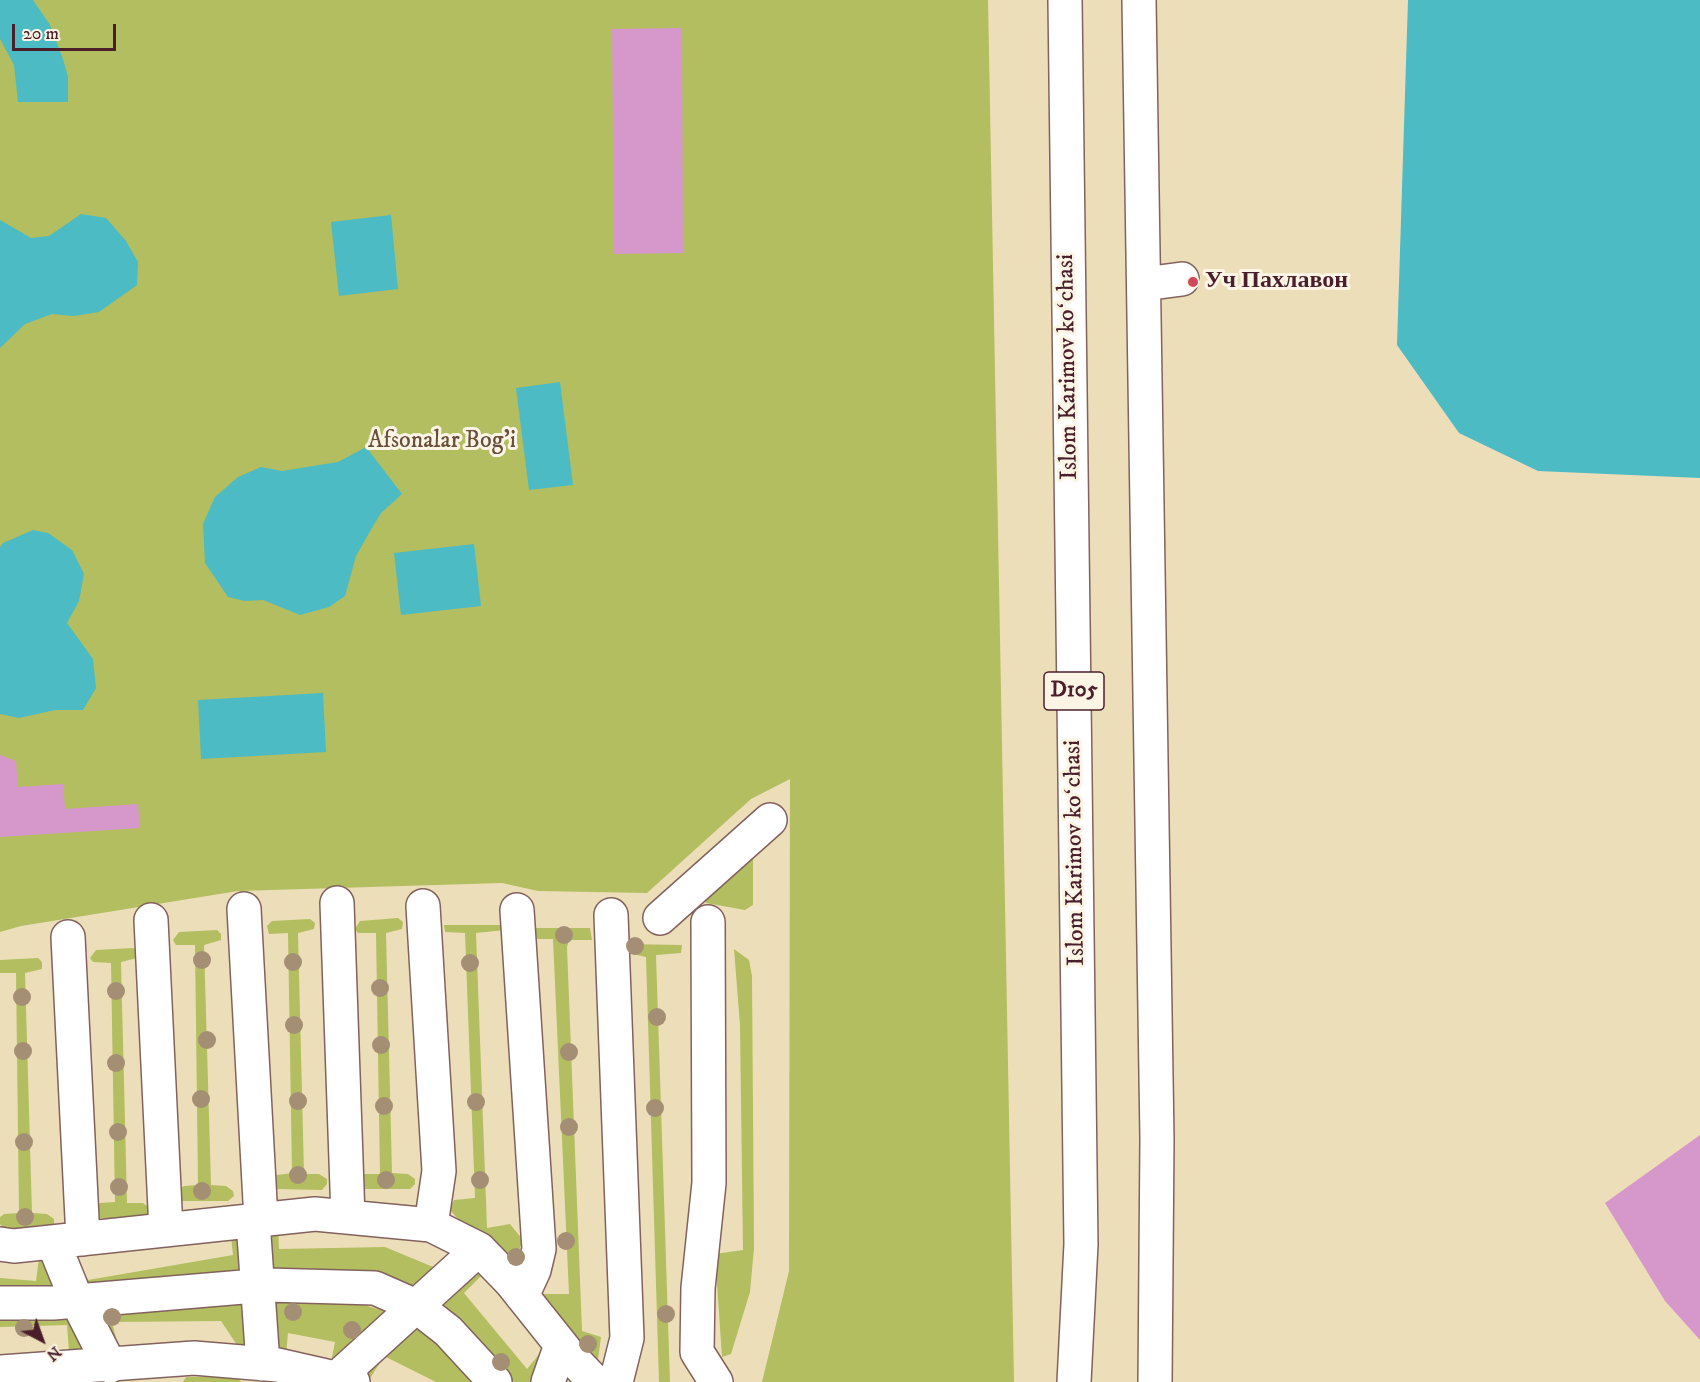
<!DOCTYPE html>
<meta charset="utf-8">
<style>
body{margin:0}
#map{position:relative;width:1700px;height:1382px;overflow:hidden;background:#eddeba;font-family:"IM FELL DW Pica",serif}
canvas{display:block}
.north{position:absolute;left:12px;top:1310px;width:60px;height:60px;-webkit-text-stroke:4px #fcf5e5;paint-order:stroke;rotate:139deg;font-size:16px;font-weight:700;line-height:24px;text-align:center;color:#4a1f2b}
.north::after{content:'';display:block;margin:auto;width:21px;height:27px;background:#4a1f2b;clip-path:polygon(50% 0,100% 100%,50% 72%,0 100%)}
.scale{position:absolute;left:12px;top:24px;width:104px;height:27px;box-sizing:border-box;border:3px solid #4a1f2b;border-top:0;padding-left:8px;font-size:18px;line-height:21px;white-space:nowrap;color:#4a1f2b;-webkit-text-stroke:4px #fcf5e5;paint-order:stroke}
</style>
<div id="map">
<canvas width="1700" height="1382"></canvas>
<div class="north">N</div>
<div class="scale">20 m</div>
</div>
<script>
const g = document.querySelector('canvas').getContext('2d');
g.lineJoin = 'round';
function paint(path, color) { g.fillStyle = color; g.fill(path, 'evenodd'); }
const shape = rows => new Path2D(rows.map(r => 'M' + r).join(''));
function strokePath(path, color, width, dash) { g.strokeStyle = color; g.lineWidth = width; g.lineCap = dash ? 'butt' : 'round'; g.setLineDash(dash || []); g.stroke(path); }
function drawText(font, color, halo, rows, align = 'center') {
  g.font = font + ' "IM FELL DW Pica",serif'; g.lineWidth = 6; g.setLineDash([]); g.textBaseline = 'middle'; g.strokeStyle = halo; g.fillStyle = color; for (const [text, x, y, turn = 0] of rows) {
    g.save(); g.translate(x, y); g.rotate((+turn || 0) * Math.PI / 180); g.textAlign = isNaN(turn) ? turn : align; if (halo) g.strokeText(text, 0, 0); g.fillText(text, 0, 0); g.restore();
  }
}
paint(shape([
 [0,0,988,0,1014,1382,762,1382,789,1271,790,779,751,799,647,893,538,891,502,883,238,891,21,926,0,932],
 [744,856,753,858,753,905,745,910,706,903,703,896],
 [398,918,403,922,402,929,386,933,392,1173,408,1174,415,1179,415,1184,410,1189,364,1189,359,1183,360,1178,365,1174,380,1174,376,933,358,933,355,929,360,921],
 [310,919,315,923,314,929,298,933,304,1174,319,1174,327,1179,327,1184,322,1190,276,1189,271,1184,272,1178,277,1175,292,1173,288,933,269,934,267,926,272,921],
 [444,925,502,925,505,930,476,933,487,1228,510,1224,523,1240,516,1257,498,1248,458,1219,449,1209,454,1200,475,1198,465,933,445,932],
 [534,928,590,928,592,940,569,940,567,947,582,1331,601,1337,597,1367,540,1294,569,1294,553,939,537,939],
 [217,930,221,934,221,940,204,945,211,1185,226,1186,233,1191,234,1196,228,1201,182,1201,178,1195,179,1189,184,1186,198,1185,195,945,176,945,173,940,179,932],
 [624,944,682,945,681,953,656,955,670,1382,659,1382,646,957,627,953],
 [133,948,138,951,137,958,121,962,127,1203,143,1203,150,1208,150,1213,145,1219,99,1218,94,1212,95,1207,100,1203,115,1202,111,963,93,962,90,958,96,950],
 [734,949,749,960,752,976,754,1248,750,1292,731,1354,722,1357,715,1254,743,1250,740,1025],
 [38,958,42,962,42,969,25,973,32,1213,47,1214,54,1219,54,1224,49,1229,4,1229,0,1224,0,1217,4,1214,19,1213,16,973,0,973,0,960],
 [278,1225,279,1249,385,1247,438,1269,424,1292,375,1271,271,1277,268,1228],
 [240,1235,241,1281,83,1294,76,1258,88,1280,233,1255,231,1236],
 [46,1256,62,1293,0,1292,0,1278,36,1281,39,1258],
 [476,1266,483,1274,464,1293,527,1369,541,1352,537,1382,509,1382,435,1302],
 [244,1299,246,1349,241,1351,221,1321,112,1322,118,1346,109,1348,92,1311],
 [270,1299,352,1301,396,1315,330,1367,335,1342,288,1333,286,1355,274,1352],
 [71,1313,94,1348,69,1352,67,1325,0,1327,0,1316],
 [415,1325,464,1364,480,1382,436,1382,384,1356,369,1380,361,1370],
 [237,1376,241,1382,183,1382,186,1377]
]), '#b2be5f');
paint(shape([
 [0,0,33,0,50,25,63,59,68,77,68,102,18,102,14,65,0,39],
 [1408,0,1700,0,1700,478,1538,471,1459,433,1397,345],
 [81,214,106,218,126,241,138,262,137,285,99,312,74,316,52,314,25,324,0,348,0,220,31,238,49,236],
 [391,215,398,289,339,296,331,222],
 [560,382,573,485,529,490,516,388],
 [366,447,402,494,381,513,369,533,356,556,345,596,329,607,300,615,263,600,245,601,228,597,205,563,203,524,215,497,238,477,261,467,282,471,338,462],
 [33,530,48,533,72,550,84,574,79,601,67,623,93,659,96,688,83,710,55,710,19,718,0,714,0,547,3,543],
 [474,544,481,606,401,615,394,553],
 [323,693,326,752,201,759,198,700]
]), '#4cbbc4');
paint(shape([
 [682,28,683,253,614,254,612,29],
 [0,755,16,761,18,787,63,784,65,809,138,804,140,828,0,837],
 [1700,1135,1700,1340,1665,1301,1605,1203]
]), '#d698cb');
const minor = shape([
 [337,903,348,1217],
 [423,906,439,1171,431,1225],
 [244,909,261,1220],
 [517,910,539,1249,534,1270,522,1296],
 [611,915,627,1338,616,1382],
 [660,918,770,820],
 [151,920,166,1230],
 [708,922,709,1183,698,1288,697,1352,716,1382],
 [68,937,83,1239],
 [253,1221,263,1364],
 [53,1242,77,1301,110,1366],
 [0,1244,14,1246,315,1214,431,1225,479,1249,511,1282,570,1356,595,1382],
 [0,1303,53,1303,267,1285,375,1288,416,1306,448,1331,495,1382],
 [0,1372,194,1358,278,1365,353,1382],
 [337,1378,479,1249],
 [548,1382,561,1345]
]);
const major = shape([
 [1065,0,1081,1244,1074,1382],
 [1139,0,1157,1138,1155,1382],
 [1144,284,1182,279]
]);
strokePath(minor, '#83625d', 36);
strokePath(major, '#83625d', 36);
strokePath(minor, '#fff', 33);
strokePath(major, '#fff', 33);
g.fillStyle = '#a48f74';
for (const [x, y] of [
 [564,935],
 [635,946],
 [202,960],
 [293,962],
 [470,963],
 [380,988],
 [116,991],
 [22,997],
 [657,1017],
 [294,1025],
 [207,1040],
 [381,1045],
 [23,1051],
 [569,1052],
 [116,1063],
 [201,1099],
 [298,1101],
 [476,1102],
 [384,1106],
 [655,1108],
 [569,1127],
 [118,1132],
 [24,1142],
 [298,1175],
 [386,1180],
 [480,1180],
 [119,1187],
 [202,1191],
 [25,1217],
 [566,1241],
 [516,1257],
 [293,1312],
 [666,1314],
 [112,1317],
 [24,1328],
 [352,1330],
 [588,1344],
 [501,1362]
]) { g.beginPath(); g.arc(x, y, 9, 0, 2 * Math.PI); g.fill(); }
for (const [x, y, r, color] of [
 [1193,282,6,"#d1495b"]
]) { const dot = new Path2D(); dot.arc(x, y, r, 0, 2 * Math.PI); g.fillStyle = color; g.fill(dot); strokePath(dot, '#fcf5e5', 2); }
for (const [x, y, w] of [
 [1074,691,60]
]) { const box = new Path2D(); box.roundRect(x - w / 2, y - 19, w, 38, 4.5); g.fillStyle = '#fcf5e5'; g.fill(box); strokePath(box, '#4a1f2b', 1.5); }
drawText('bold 22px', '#4a1f2b', null, [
 ["D105",1074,691]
]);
drawText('bold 24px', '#4a1f2b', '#fcf5e5', [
 ["Уч Пахлавон",1205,282]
], 'left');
drawText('24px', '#4a1f2b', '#fcf5e5', [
 ["Islom Karimov koʻchasi",1069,367,-91],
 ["Islom Karimov koʻchasi",1076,853,-91]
]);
drawText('24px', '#694f3b', '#fcf5e5', [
 ["Afsonalar Bog'i",442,442]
]);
</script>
